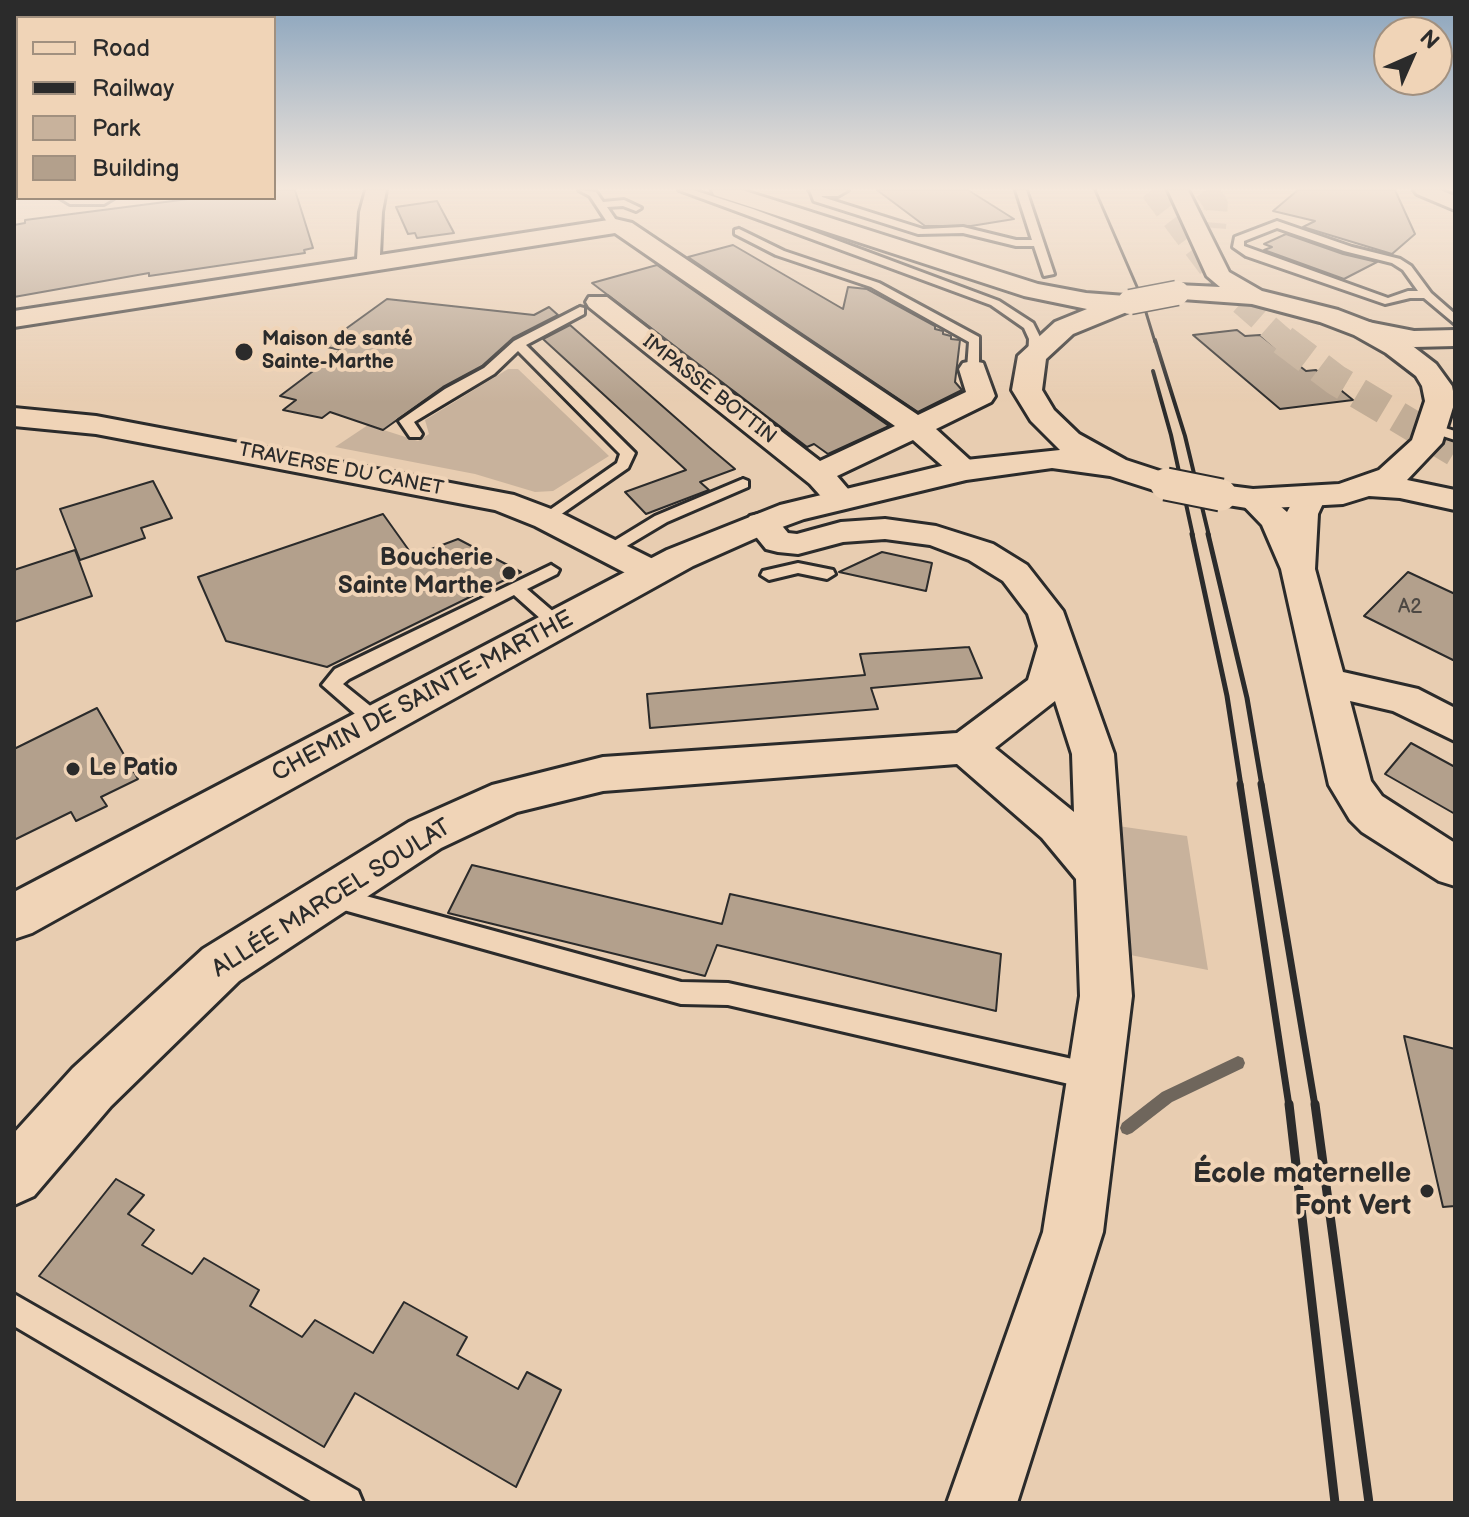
<!DOCTYPE html>
<meta charset="utf-8">
<style>
body{margin:0}
#map{position:relative;width:1469px;height:1517px;overflow:hidden;background:#e8cdb1;font-family:"Balsamiq Sans",sans-serif}
canvas{display:block}
.frame{position:absolute;inset:0;border:16px solid #2b2b2b;pointer-events:none}
.legend{position:absolute;left:16px;top:16px;width:260px;height:184px;box-sizing:border-box;background:#f0d4b7;border:2px solid #a1907f;margin:0;padding:10px 14px;list-style:none;font-size:24px;color:#2b2b2b}
.legend li{display:flex;align-items:center;gap:16px;height:40px}
.legend b{width:40px;border:2px solid #a1907f}
.north{position:absolute;left:1373px;top:16px;width:80px;height:80px;box-sizing:border-box;background:#f0d4b7;border:2px solid #a1907f;border-radius:50%;rotate:45deg;font-size:22px;font-weight:700;line-height:32px;text-align:center;color:#2b2b2b}
.north::after{content:'';display:block;margin:auto;width:28px;height:36px;background:#2b2b2b;clip-path:polygon(50% 0,100% 100%,50% 72%,0 100%)}
</style>
<div id="map">
<canvas width="1469" height="1517"></canvas>
<div class="frame"></div>
<ul class="legend">
<li><b style="height:10px;background:#f0d4b7"></b>Road</li>
<li><b style="height:10px;background:#2b2b2b"></b>Railway</li>
<li><b style="height:22px;background:#c8b29c"></b>Park</li>
<li><b style="height:22px;background:#b3a08c"></b>Building</li>
</ul>
<div class="north">N</div>
</div>
<script>
const g = document.querySelector('canvas').getContext('2d');
g.lineJoin = 'round';
function paint(path, color) { g.fillStyle = color; g.fill(path, 'evenodd'); }
const shape = rows => new Path2D(rows.map(r => 'M' + r).join(''));
function strokePath(path, color, width, dash) { g.strokeStyle = color; g.lineWidth = width; g.lineCap = dash ? 'butt' : 'round'; g.setLineDash(dash || []); g.stroke(path); }
function drawText(font, color, halo, rows, align = 'center') {
  g.font = font + ' "Balsamiq Sans",sans-serif'; g.lineWidth = 8; g.setLineDash([]); g.textBaseline = 'middle'; g.strokeStyle = halo; g.fillStyle = color; for (const [text, x, y, turn = 0] of rows) {
    g.save(); g.translate(x, y); g.rotate((+turn || 0) * Math.PI / 180); g.textAlign = isNaN(turn) ? turn : align; if (halo) g.strokeText(text, 0, 0); g.fillText(text, 0, 0); g.restore();
  }
}
paint(shape([
 [508,369,518,369,609,456,553,491,535,492,475,474,335,447,368,425,418,441,429,434,425,420],
 [1118,826,1187,836,1208,970,1125,954]
]), '#c8b29c');
paint(shape([
 [1238,1056,1243,1058,1245,1063,1243,1068,1172,1102,1132,1133,1127,1135,1122,1133,1120,1128,1122,1123,1162,1092,1238,1056]
]), '#6f665c');
const building = shape([
 [274,190,295,190,313,248,304,250,305,253,149,276,149,273,14,297,14,225,25,223,25,220,196,198,274,198,274,190],
 [877,190,968,190,1014,219,971,226,925,226,877,190],
 [1298,190,1395,190,1415,234,1392,254,1303,227,1315,221,1273,211,1298,190],
 [437,201,454,233,417,238,415,233,408,234,396,207,437,201],
 [1286,234,1343,254,1377,262,1344,279,1264,250,1272,247,1264,244,1286,234],
 [733,245,843,309,848,287,867,289,935,326,935,329,943,331,943,334,951,336,951,339,960,340,955,382,962,390,918,412,688,257,733,245],
 [657,265,889,426,828,454,814,444,807,447,592,283,657,265],
 [387,299,534,315,549,307,558,315,513,338,482,366,443,387,383,430,330,412,322,418,283,410,296,400,280,396,341,350,322,346,387,299],
 [570,325,709,447,735,469,700,482,709,490,646,514,625,492,686,470,543,339,570,325],
 [1237,330,1245,336,1260,335,1306,371,1316,370,1353,400,1280,409,1193,335,1237,330],
 [153,481,172,518,141,528,145,538,80,560,60,509,153,481],
 [383,514,413,556,458,539,521,572,327,667,226,641,198,577,383,514],
 [75,550,92,596,14,622,14,570,75,550],
 [882,552,932,563,926,591,839,572,882,552],
 [1408,572,1455,594,1455,661,1364,616,1408,572],
 [969,647,982,678,871,688,878,709,650,728,647,694,865,675,860,654,969,647],
 [97,708,138,779,101,797,107,806,76,821,71,812,14,840,14,749,97,708],
 [1411,743,1455,767,1455,814,1385,774,1411,743],
 [472,865,722,924,730,894,1001,954,996,1011,717,945,705,976,448,913,472,865],
 [1404,1036,1455,1049,1455,1206,1443,1207,1404,1036],
 [116,1179,144,1195,128,1214,154,1230,142,1245,192,1274,204,1258,259,1290,250,1306,302,1337,315,1320,373,1353,404,1302,467,1337,457,1355,518,1389,527,1372,561,1390,516,1487,355,1393,324,1447,39,1276,116,1179]
]);
paint(building, '#b3a08c');
strokePath(building, '#2b2b2b', 2);
strokePath(shape([
 [1152,190,1228,291,1286,342],
 [1206,190,1216,204,1214,228]
]), '#c2ad96', 24, [24, 12]);
strokePath(shape([
 [1283,340,1336,380,1455,451]
]), '#c2ad96', 31, [31, 15]);
const lane = shape([
 [579,190,596,192,603,202,624,200,641,208,636,211,623,206,607,207,620,226,611,228,590,196,579,190],
 [679,190,693,190,753,209,999,301,1033,323,1041,339,1038,356,1028,359,1029,339,1024,328,991,305,679,190],
 [810,190,820,190,822,197,923,229,963,227,1016,240,1032,240,1016,190,1026,190,1054,274,1044,276,1034,246,1016,246,963,233,918,234,814,201,810,190],
 [1277,221,1352,247,1400,259,1411,266,1431,293,1455,314,1455,324,1424,298,1410,298,1385,304,1246,256,1233,247,1235,237,1277,221],
 [1277,228,1344,251,1392,263,1403,270,1418,291,1408,291,1388,298,1244,246,1244,241,1277,228],
 [739,229,784,251,879,283,979,337,979,369,973,373,967,369,969,342,871,287,776,255,735,234,735,230,739,229],
 [580,307,584,308,584,314,526,345,635,453,628,468,547,524,539,519,541,516,617,463,620,454,518,351,494,374,414,422,422,434,420,437,410,437,399,421,445,389,484,368,514,341,580,307],
 [1432,424,1455,431,1455,440,1427,431,1425,428,1432,424],
 [743,479,748,481,748,487,667,522,615,553,609,554,601,549,655,516,743,479],
 [798,563,833,570,835,574,827,579,798,573,769,580,761,575,763,571,798,563],
 [551,565,559,570,557,574,527,589,563,620,566,624,563,628,551,628,514,595,349,679,343,684,384,717,387,722,384,727,370,727,322,685,335,669,551,565],
 [333,887,681,982,728,983,1095,1064,1104,1068,1108,1077,1104,1086,1095,1090,728,1005,681,1004,333,907,325,904,322,897,325,890,333,887],
 [14,1294,358,1491,363,1503,314,1503,14,1326,14,1294]
]);
const street = shape([
 [366,190,386,190,382,212,380,255,615,219,632,223,918,415,966,392,959,369,963,363,973,361,983,363,995,396,991,402,936,429,981,470,977,477,966,479,955,477,913,440,837,476,854,496,849,503,838,506,827,503,810,484,589,307,586,302,589,297,607,297,820,461,895,426,615,233,14,327,14,311,357,259,360,212,366,190],
 [809,190,848,190,838,196,819,196,809,190],
 [1414,190,1440,190,1455,196,1455,210,1417,194,1414,190],
 [60,198,114,198,104,204,70,204,60,198],
 [1363,321,1414,331,1455,330,1455,346,1414,347,1354,334,1350,329,1354,324,1363,321],
 [14,408,96,416,514,495,559,512,665,565,670,573,665,581,653,584,641,581,535,526,495,510,96,434,14,426,14,408],
 [1310,487,1321,490,1326,497,1318,514,1315,569,1343,672,1418,689,1455,708,1455,741,1393,711,1350,701,1371,781,1382,796,1455,843,1455,886,1439,881,1362,832,1350,820,1329,785,1281,569,1262,525,1237,499,1242,492,1253,489,1264,492,1287,512,1299,490,1310,487],
 [762,513,774,516,788,533,797,534,841,522,885,519,936,526,993,544,1027,565,1063,611,1114,754,1132,996,1103,1232,1017,1503,947,1503,1043,1232,1080,996,1076,879,1042,838,957,764,603,791,517,812,441,848,239,981,111,1106,34,1196,14,1205,14,1133,73,1068,203,949,409,822,492,785,603,757,957,733,1028,680,1038,646,1028,614,1003,581,969,560,930,545,885,539,843,542,798,554,778,552,766,549,745,523,750,516,762,513],
 [1055,701,1072,754,1074,812,995,748,1055,701]
]);
const secondary = shape([
 [712,190,742,190,1038,284,1086,293,1139,297,1143,302,1139,307,1073,334,1046,359,1042,390,1054,410,1079,434,1126,460,1178,477,1183,484,1178,491,1166,494,1110,476,1052,468,966,480,804,519,774,530,693,566,32,933,14,939,14,892,667,550,780,505,966,460,1060,450,1031,421,1012,390,1018,356,1055,322,1087,309,1024,296,714,195,712,190],
 [1168,190,1188,190,1229,272,1262,291,1338,310,1372,323,1406,341,1436,364,1452,386,1455,401,1442,443,1407,480,1455,490,1455,510,1400,498,1369,496,1343,504,1253,509,1209,502,1204,495,1209,488,1221,485,1253,489,1339,484,1379,470,1412,440,1425,401,1422,386,1416,376,1386,353,1354,335,1320,322,1252,304,1168,298,1164,293,1168,288,1177,285,1220,287,1207,276,1168,190]
]);
strokePath(lane, '#2b2b2b', 6);
strokePath(street, '#2b2b2b', 6);
strokePath(secondary, '#2b2b2b', 6);
paint(lane, '#f0d4b7');
paint(street, '#f0d4b7');
paint(secondary, '#f0d4b7');
strokePath(shape([
 [1095,190,1141,296,1155,342]
]), '#2b2b2b', 3);
strokePath(shape([
 [1155,340,1185,436,1209,536],
 [1153,371,1171,435,1193,536]
]), '#2b2b2b', 4);
strokePath(shape([
 [1192,534,1227,696,1241,786],
 [1208,534,1247,698,1262,786]
]), '#2b2b2b', 5);
strokePath(shape([
 [1240,784,1289,1106],
 [1261,784,1315,1106]
]), '#2b2b2b', 7);
strokePath(shape([
 [1289,1104,1335,1503],
 [1315,1104,1369,1503]
]), '#2b2b2b', 9);
const secondaryBridgeFar1 = shape([
 [1130,302,1177,293]
]);
const secondaryBridge = shape([
 [1166,484,1221,495]
]);
strokePath(secondaryBridgeFar1, '#2b2b2b', 27, []);
strokePath(secondaryBridge, '#2b2b2b', 35, []);
strokePath(secondaryBridgeFar1, '#f0d4b7', 24);
strokePath(secondaryBridge, '#f0d4b7', 31);
const sky = g.createLinearGradient(0, 0, 0, 402);
sky.addColorStop(0, '#8aa4bd');
sky.addColorStop(0.47, '#f5e8dc');
sky.addColorStop(1, '#f5e8dc00');
g.fillStyle = sky;
g.fillRect(0, 0, 1469, 402);
for (const [x, y, r, color] of [
 [244,352,10,"#2b2b2b"],
 [509,573,8,"#2b2b2b"],
 [73,769,8,"#2b2b2b"],
 [1427,1191,8,"#2b2b2b"]
]) { const dot = new Path2D(); dot.arc(x, y, r, 0, 2 * Math.PI); g.fillStyle = color; g.fill(dot); strokePath(dot, '#f0d4b7', 3); }
drawText('bold 20px', '#2b2b2b', '#f0d4b7', [
 ["Maison de santé",262,340],
 ["Sainte-Marthe",262,363]
], 'left');
drawText('20px', '#2b2b2b', '#f0d4b7', [
 ["IMPASSE BOTTIN",709,390,38],
 ["TRAVERSE DU CANET",341,470,11]
]);
drawText('20px', '#4d4843', null, [
 ["A2",1410,608]
]);
drawText('bold 24px', '#2b2b2b', '#f0d4b7', [
 ["Boucherie",493,559],
 ["Sainte Marthe",493,587],
 ["Le Patio",89,769,"left"]
], 'right');
drawText('24px', '#2b2b2b', '#f0d4b7', [
 ["CHEMIN DE SAINTE-MARTHE",423,697,-28],
 ["ALLÉE MARCEL SOULAT",332,899,-32]
]);
drawText('bold 28px', '#2b2b2b', '#f0d4b7', [
 ["École maternelle",1411,1175],
 ["Font Vert",1411,1207]
], 'right');
</script>
